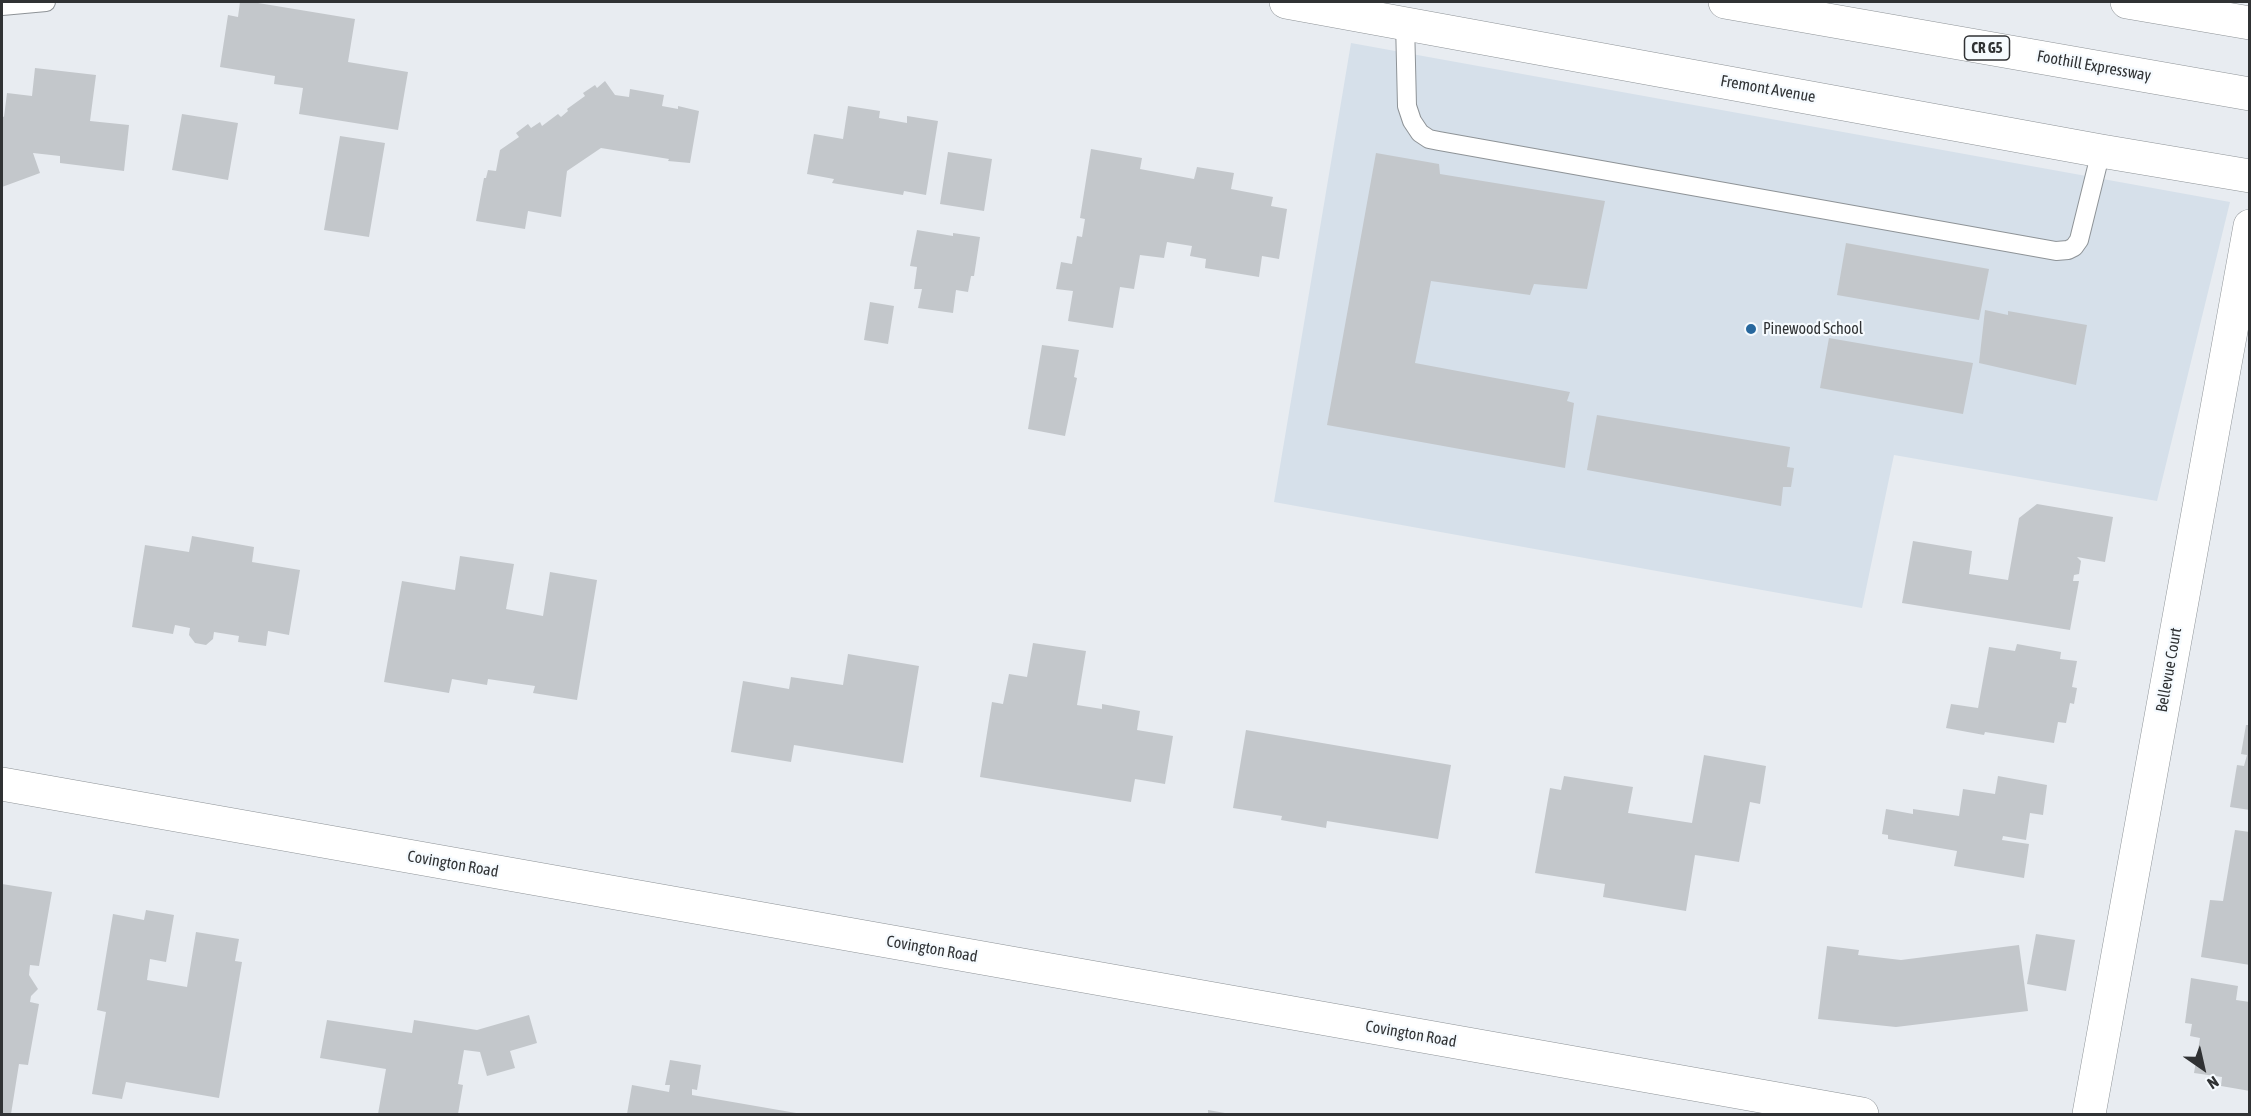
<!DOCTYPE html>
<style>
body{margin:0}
#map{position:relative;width:2251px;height:1116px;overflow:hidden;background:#e8ecf1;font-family:"Asap Condensed",sans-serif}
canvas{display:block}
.frame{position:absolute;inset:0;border:3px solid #303234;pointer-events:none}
.north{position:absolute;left:2173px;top:1038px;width:60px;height:60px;-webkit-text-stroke:4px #f5fafe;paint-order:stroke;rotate:146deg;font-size:16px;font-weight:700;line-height:24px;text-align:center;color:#303234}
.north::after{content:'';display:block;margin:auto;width:21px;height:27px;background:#303234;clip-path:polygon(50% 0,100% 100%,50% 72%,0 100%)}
</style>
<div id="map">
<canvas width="2251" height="1116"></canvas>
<div class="frame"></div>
<div class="north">N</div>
</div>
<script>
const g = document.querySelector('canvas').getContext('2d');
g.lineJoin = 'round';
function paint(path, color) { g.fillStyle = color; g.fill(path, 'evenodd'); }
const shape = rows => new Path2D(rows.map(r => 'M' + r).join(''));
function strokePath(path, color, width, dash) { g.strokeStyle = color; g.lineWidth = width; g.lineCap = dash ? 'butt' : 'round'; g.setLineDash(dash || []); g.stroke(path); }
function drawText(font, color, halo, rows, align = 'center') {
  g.font = font + ' "Asap Condensed",sans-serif'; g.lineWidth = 4.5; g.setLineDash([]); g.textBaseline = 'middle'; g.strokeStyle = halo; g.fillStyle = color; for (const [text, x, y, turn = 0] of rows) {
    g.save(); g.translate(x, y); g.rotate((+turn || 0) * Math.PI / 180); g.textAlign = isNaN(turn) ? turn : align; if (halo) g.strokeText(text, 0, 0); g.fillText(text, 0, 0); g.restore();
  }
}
paint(shape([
 [1351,43,2230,202,2157,501,1894,455,1862,608,1274,502]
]), '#d6e0ea');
paint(shape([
 [240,2,252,2,355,19,348,62,408,72,398,130,299,114,303,88,274,84,275,76,220,67,228,15,238,17],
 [35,68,96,75,90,121,129,125,124,171,60,163,60,156,33,153,40,173,2,187,2,116,4,117,7,93,32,96],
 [605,81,615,95,629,97,630,89,664,95,662,106,678,109,678,106,699,111,690,163,668,161,669,159,601,148,567,171,561,217,528,211,525,229,476,221,484,178,486,178,488,170,496,171,500,150,519,137,516,133,528,124,531,128,540,122,542,126,558,114,561,117,568,111,567,109,585,96,583,93,595,85,597,88],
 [848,106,880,111,879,118,907,123,907,116,938,121,926,195,904,191,903,195,832,183,834,179,807,174,814,134,843,139],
 [182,114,238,123,228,180,172,170],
 [340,136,385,143,369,237,324,230],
 [1091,149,1142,158,1140,169,1194,179,1197,167,1234,173,1231,189,1273,197,1271,206,1287,209,1279,259,1262,256,1259,277,1205,268,1206,259,1190,256,1192,246,1167,242,1164,258,1140,255,1134,289,1120,287,1113,328,1068,321,1073,291,1056,289,1061,262,1072,264,1077,236,1082,237,1085,219,1080,218],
 [948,152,992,159,984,211,940,204],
 [1376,153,1439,164,1440,174,1605,201,1587,289,1534,284,1530,295,1431,281,1415,363,1570,392,1567,401,1574,403,1565,468,1327,425],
 [917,230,953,236,953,233,980,237,974,276,971,276,968,292,956,290,953,313,918,308,922,289,914,289,917,267,910,266],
 [1846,243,1989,269,1979,320,1837,295],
 [870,302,894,306,888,344,864,340],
 [1985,310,2008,315,2008,311,2087,325,2076,385,1979,363],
 [1829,338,1973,363,1963,414,1820,388],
 [1042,345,1079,350,1074,377,1077,378,1065,436,1028,429],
 [1597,415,1790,447,1787,467,1794,468,1791,487,1783,487,1781,506,1587,470],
 [2037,504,2113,517,2105,562,2077,557,2081,561,2079,574,2074,575,2073,581,2079,581,2070,630,1902,603,1913,541,1972,551,1969,574,2008,580,2019,518],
 [192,536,254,547,252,562,300,570,289,635,268,631,266,646,238,642,239,636,214,632,213,639,206,645,195,643,189,635,190,628,175,625,173,634,132,627,145,545,189,552],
 [460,556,514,564,506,609,543,616,550,572,597,580,577,700,533,693,535,686,488,679,487,685,452,679,449,693,384,682,402,581,455,590],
 [1033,643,1086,651,1077,705,1102,709,1102,704,1140,711,1137,730,1173,736,1165,784,1135,779,1131,802,980,777,992,702,1003,704,1009,674,1027,677],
 [2017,644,2061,652,2060,659,2077,661,2072,687,2077,688,2074,704,2070,703,2066,723,2058,722,2054,743,1985,732,1984,735,1946,728,1951,704,1978,708,1989,647,2015,651],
 [848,654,919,666,903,763,794,745,791,762,731,752,743,681,789,689,791,677,843,685],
 [2246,725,2250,725,2250,810,2230,807,2237,765,2244,766,2247,755,2241,754],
 [1246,730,1451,765,1438,839,1327,821,1326,828,1281,820,1282,816,1233,808],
 [1704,755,1766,766,1760,804,1750,802,1739,862,1695,855,1686,911,1603,897,1605,884,1535,873,1550,788,1561,790,1564,776,1633,787,1628,813,1692,823],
 [1998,776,2047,785,2043,815,2030,813,2026,840,2003,836,2002,840,2029,844,2024,878,1954,866,1957,851,1888,839,1888,835,1882,834,1886,809,1913,814,1913,809,1959,816,1963,789,1995,794],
 [2235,830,2250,832,2250,965,2201,957,2210,900,2223,901],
 [2,884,52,892,39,966,30,965,29,975,38,989,31,996,30,1002,39,1004,28,1065,19,1064,11,1114,2,1114],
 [146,910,174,915,166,962,150,959,147,980,187,987,196,932,239,939,235,961,242,962,219,1098,126,1082,122,1099,92,1094,106,1012,97,1010,113,914,144,920],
 [2036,934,2075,940,2066,991,2027,984],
 [2019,945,2028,1011,1896,1027,1818,1019,1827,946,1859,950,1858,955,1901,960],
 [2191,978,2238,986,2236,1000,2250,1002,2250,1091,2221,1086,2222,1077,2194,1073,2200,1038,2190,1036,2192,1024,2185,1023],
 [529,1015,537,1043,510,1051,515,1068,487,1076,480,1052,464,1050,458,1084,463,1085,458,1114,378,1114,386,1069,320,1058,327,1020,412,1033,414,1020,477,1030],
 [670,1060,701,1065,697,1090,692,1089,692,1095,802,1114,627,1114,632,1085,669,1092,670,1085,665,1085],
 [1208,1110,1225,1113,1224,1114,1208,1114]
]), '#c3c7cb');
const service = shape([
 [2,6,46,2],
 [1405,22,1407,106,1412,121,1420,133,1429,139,1439,141,2056,251,2068,250,2074,247,2079,240,2101,151]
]);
const minor = shape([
 [1286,2,2101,151,2250,176],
 [2,784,1862,1114],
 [2089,1114,2250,226]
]);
const trunk = shape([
 [1725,2,2250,94],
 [2127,2,2250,23]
]);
strokePath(service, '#8e9397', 20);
strokePath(minor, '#8e9397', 34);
strokePath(trunk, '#8e9397', 34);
strokePath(service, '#fff', 18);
strokePath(minor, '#fff', 33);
strokePath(trunk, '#fff', 33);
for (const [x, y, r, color] of [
 [1751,329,6,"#27679d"]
]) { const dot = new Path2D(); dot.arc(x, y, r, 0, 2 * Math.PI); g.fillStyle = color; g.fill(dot); strokePath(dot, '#f5fafe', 2); }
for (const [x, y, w] of [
 [1987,48,45]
]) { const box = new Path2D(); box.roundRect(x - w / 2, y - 12, w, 24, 4.5); g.fillStyle = '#f5fafe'; g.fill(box); strokePath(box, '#303234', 1.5); }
drawText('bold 15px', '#303234', null, [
 ["CR G5",1987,48]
]);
drawText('16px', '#303234', '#f5fafe', [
 ["Foothill Expressway",2094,66,10],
 ["Fremont Avenue",1768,89,10],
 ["Bellevue Court",2169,670,-80],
 ["Covington Road",453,864,10],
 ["Covington Road",932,949,10],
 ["Covington Road",1411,1034,10]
]);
drawText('16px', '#303234', '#f5fafe', [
 ["Pinewood School",1763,329]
], 'left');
</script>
